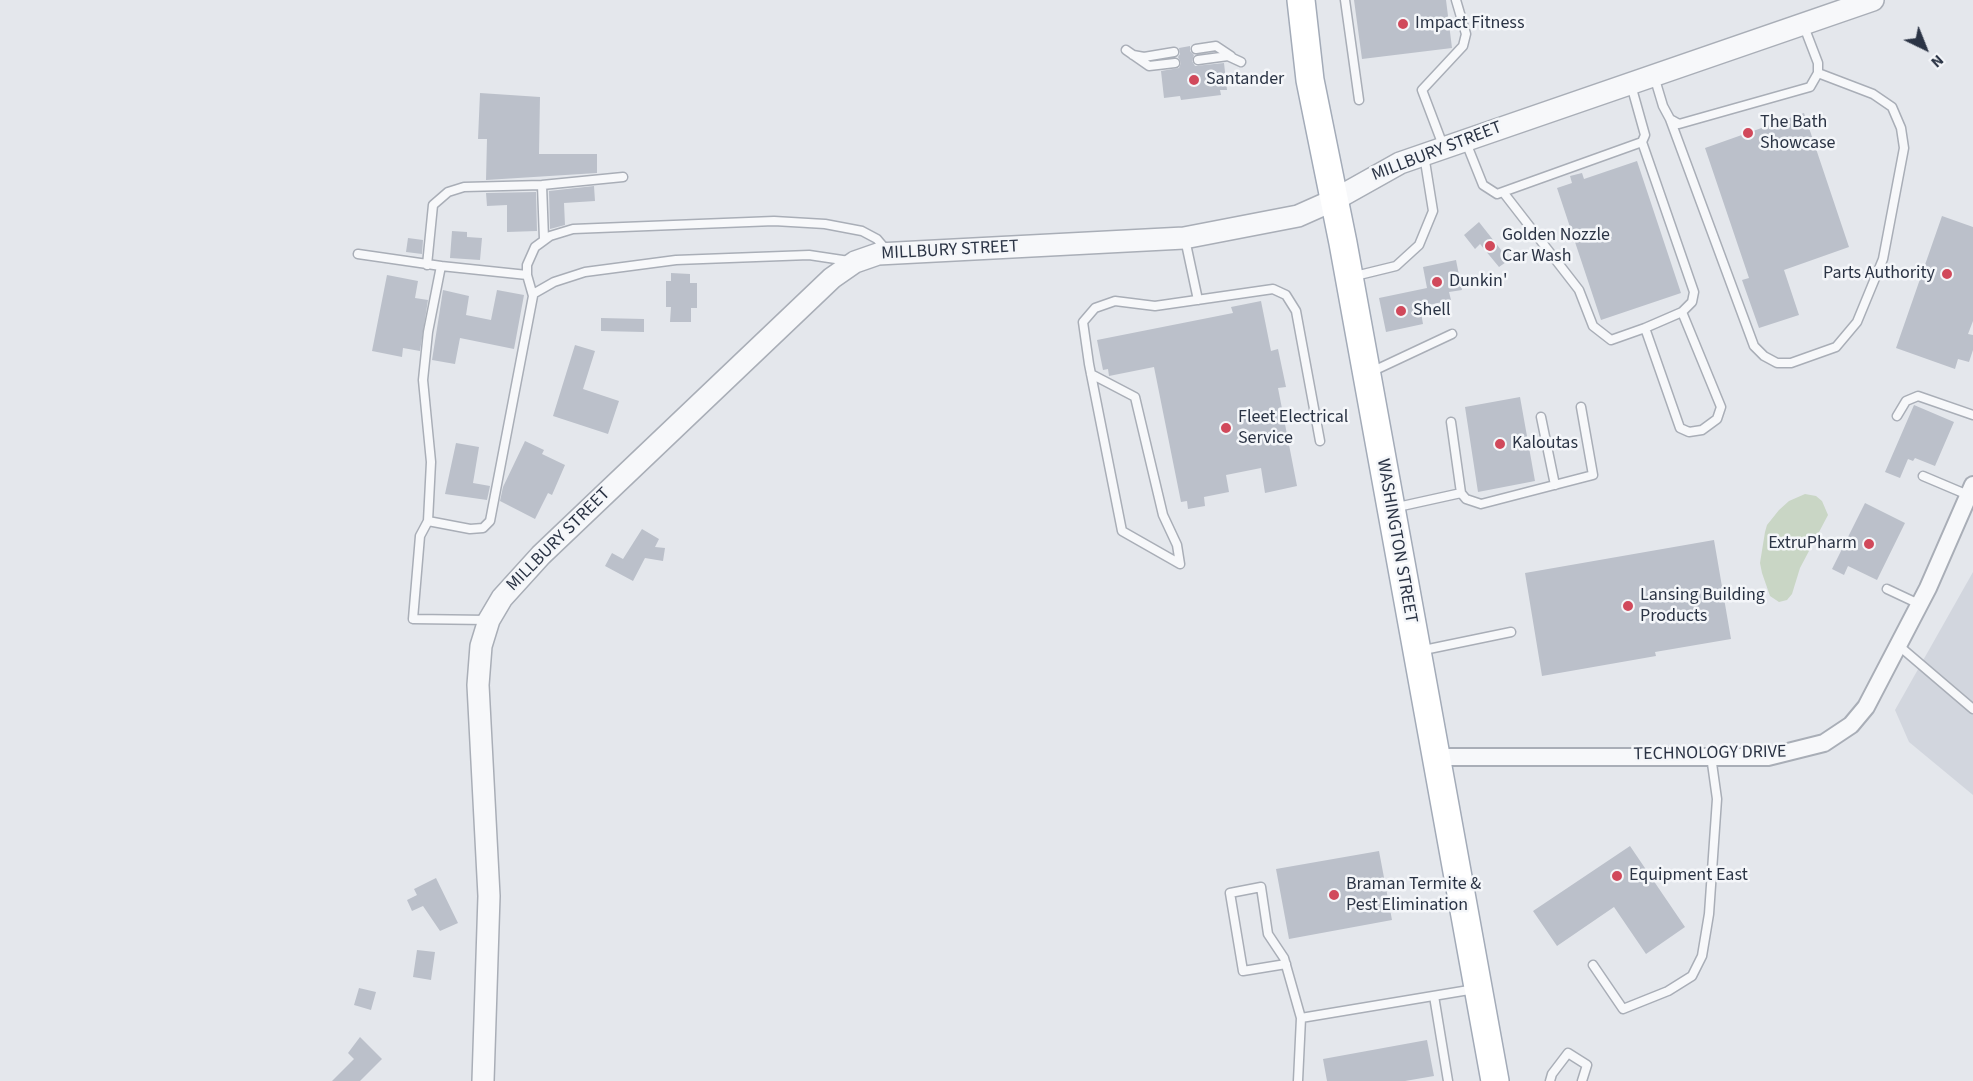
<!DOCTYPE html>
<style>
body{margin:0}
#map{position:relative;width:1973px;height:1081px;overflow:hidden;background:#e4e7ec;font-family:"Source Sans 3",sans-serif}
canvas{display:block}
.north{position:absolute;left:1895px;top:18px;width:60px;height:60px;-webkit-text-stroke:4px #f4f6f9;paint-order:stroke;rotate:137deg;font-size:16px;font-weight:700;line-height:24px;text-align:center;color:#2b3445}
.north::after{content:'';display:block;margin:auto;width:21px;height:27px;background:#2b3445;clip-path:polygon(50% 0,100% 100%,50% 72%,0 100%)}
</style>
<div id="map">
<canvas width="1973" height="1081"></canvas>
<div class="north">N</div>
</div>
<script>
const g = document.querySelector('canvas').getContext('2d');
g.lineJoin = 'round';
function paint(path, color) { g.fillStyle = color; g.fill(path, 'evenodd'); }
const shape = rows => new Path2D(rows.map(r => 'M' + r).join(''));
function strokePath(path, color, width, dash) { g.strokeStyle = color; g.lineWidth = width; g.lineCap = dash ? 'butt' : 'round'; g.setLineDash(dash || []); g.stroke(path); }
function drawText(font, color, halo, rows, align = 'center') {
  g.font = font + ' "Source Sans 3",sans-serif'; g.lineWidth = 5; g.setLineDash([]); g.textBaseline = 'middle'; g.strokeStyle = halo; g.fillStyle = color; for (const [text, x, y, turn = 0] of rows) {
    g.save(); g.translate(x, y); g.rotate((+turn || 0) * Math.PI / 180); g.textAlign = isNaN(turn) ? turn : align; if (halo) g.strokeText(text, 0, 0); g.fillText(text, 0, 0); g.restore();
  }
}
paint(shape([
 [1973,572,1973,795,1909,742,1895,710]
]), '#d2d6de');
paint(shape([
 [1805,494,1816,496,1822,501,1828,515,1800,568,1792,594,1787,600,1779,602,1770,596,1762,573,1760,563,1765,532,1767,525,1779,510,1789,501]
]), '#c9d6c5');
paint(shape([
 [1354,0,1446,0,1452,48,1362,59],
 [1190,46,1190,51,1194,55,1192,61,1195,66,1224,63,1227,90,1220,90,1221,95,1181,100,1180,96,1164,98,1161,71,1179,68,1181,63,1178,57,1180,54,1179,48],
 [480,93,540,97,539,154,597,154,597,173,486,180,487,139,478,139],
 [1804,113,1849,247,1784,270,1799,315,1759,328,1742,280,1749,278,1705,148],
 [1637,161,1681,293,1601,320,1557,188,1572,183,1570,176,1582,173,1584,179],
 [594,186,595,201,564,203,565,225,550,229,549,191],
 [536,192,537,231,507,232,507,205,487,206,486,193],
 [1942,216,1973,227,1973,321,1968,334,1973,335,1973,350,1969,362,1958,359,1955,369,1896,348],
 [1479,222,1509,260,1499,267,1480,244,1475,249,1464,235],
 [452,231,467,232,467,237,482,238,480,260,450,258],
 [408,238,423,240,422,254,406,252],
 [1456,260,1462,290,1449,292,1451,300,1420,307,1423,324,1386,332,1379,298,1427,288,1423,267],
 [671,273,690,274,690,283,697,283,697,308,691,308,691,322,670,322,671,307,666,307,666,281,671,281],
 [387,275,418,281,415,298,428,300,420,351,403,348,402,357,372,351],
 [443,290,469,296,466,315,491,320,497,290,524,295,514,349,460,338,455,364,432,360],
 [1261,301,1271,351,1278,349,1286,387,1278,388,1297,486,1265,493,1261,468,1226,475,1229,492,1204,497,1205,506,1188,509,1187,501,1181,502,1154,367,1109,376,1108,369,1103,370,1097,340,1233,313,1231,307],
 [601,318,644,319,644,332,601,331],
 [575,345,595,351,583,389,619,401,608,434,553,416],
 [1520,397,1535,481,1478,492,1465,407],
 [1914,405,1954,422,1935,466,1915,458,1913,461,1908,459,1900,478,1885,472],
 [525,441,544,450,542,454,565,465,552,495,548,493,535,519,500,501,503,487],
 [456,443,479,447,473,483,490,486,487,500,445,494],
 [1865,503,1905,523,1877,580,1848,566,1844,575,1832,569],
 [642,529,659,539,655,547,665,548,663,561,645,558,633,581,605,566,612,553,623,559],
 [1714,540,1731,639,1655,652,1656,656,1542,676,1525,573],
 [1630,846,1685,927,1646,954,1614,907,1557,946,1533,911],
 [1379,851,1392,920,1289,939,1276,869],
 [436,878,458,923,440,931,423,906,412,911,407,900,417,895,414,889],
 [417,950,435,952,431,980,413,977],
 [359,988,376,992,371,1010,354,1005],
 [360,1037,382,1059,360,1081,332,1081,354,1059,348,1053],
 [1427,1040,1434,1076,1405,1081,1327,1081,1323,1059]
]), '#bbc0ca');
const service = shape([
 [1345,0,1359,100],
 [1196,49,1216,46,1231,56],
 [1126,50,1149,66,1175,63],
 [1133,55,1144,57,1174,52],
 [1198,60,1228,56,1241,62],
 [1654,76,1663,106,1670,119,1679,124,1810,87,1818,73,1818,63,1803,24],
 [1670,119,1754,346,1764,356,1777,363,1791,363,1836,347,1857,322,1883,259,1904,148,1901,128,1892,107,1873,94,1818,73],
 [1465,140,1483,185,1497,194,1642,142,1645,135,1631,85],
 [1444,148,1422,90,1463,46,1466,34,1456,0],
 [542,185,544,239],
 [1503,192,1579,290,1593,326,1611,340,1645,328,1680,428,1689,432,1702,430,1717,419,1721,407,1682,312,1692,302,1694,292,1642,142],
 [1185,239,1198,300],
 [358,254,441,266,527,275,527,265,535,247,550,236,573,229,774,221,825,224,862,231,877,239,888,252],
 [427,265,433,205,448,192,464,187,542,185,623,177],
 [441,266,428,332,423,380,431,462,428,521,420,536,413,619,488,620],
 [1351,277,1396,266,1419,245,1433,211,1424,155],
 [533,294,554,282,585,272,676,260,809,255,849,261],
 [1645,328,1682,312],
 [1371,372,1452,334],
 [1091,374,1135,397,1163,515,1177,545,1180,564,1122,531,1089,364,1083,322,1095,308,1115,301,1155,306,1273,289,1286,295,1296,311,1320,441],
 [1897,416,1906,401,1918,396,1973,415],
 [1541,417,1555,485],
 [1451,422,1461,493],
 [1923,476,1968,495],
 [1393,508,1461,493,1466,499,1481,504,1593,475,1581,407],
 [428,521,470,529,483,528,490,521,533,296,527,275],
 [1887,589,1919,604],
 [1898,645,1973,709],
 [1419,651,1511,632],
 [1286,964,1243,971,1230,893,1261,887,1268,934,1284,958,1301,1018,1475,989],
 [1593,965,1623,1009,1668,991,1692,976,1702,956,1709,914,1717,799,1711,756],
 [1434,996,1448,1081],
 [1298,1081,1301,1018],
 [1550,1081,1552,1074,1568,1053,1587,1065,1582,1081]
]);
const minor = shape([
 [1435,757,1768,757,1824,743,1851,725,1866,707,1928,588,1973,485]
]);
const tertiary = shape([
 [483,1081,489,896,478,685,481,646,489,620,502,598,541,555,832,278,855,262,878,254,1184,238,1298,216,1334,200,1400,163,1873,0]
]);
const primary = shape([
 [1301,0,1310,80,1343,243,1495,1081]
]);
strokePath(service, '#a9aeb7', 11);
strokePath(minor, '#a9aeb7', 20);
strokePath(tertiary, '#a9aeb7', 24);
strokePath(primary, '#a3abb8', 30);
strokePath(service, '#f7f8fa', 8);
strokePath(minor, '#f7f8fa', 16);
strokePath(tertiary, '#f7f8fa', 21);
strokePath(primary, '#fff', 27);
for (const [x, y, r, color] of [
 [1403,24,6,"#d1495b"],
 [1194,80,6,"#d1495b"],
 [1748,133,6,"#d1495b"],
 [1490,246,6,"#d1495b"],
 [1947,274,6,"#d1495b"],
 [1437,282,6,"#d1495b"],
 [1401,311,6,"#d1495b"],
 [1226,428,6,"#d1495b"],
 [1500,444,6,"#d1495b"],
 [1869,544,6,"#d1495b"],
 [1628,606,6,"#d1495b"],
 [1617,876,6,"#d1495b"],
 [1334,895,6,"#d1495b"]
]) { const dot = new Path2D(); dot.arc(x, y, r, 0, 2 * Math.PI); g.fillStyle = color; g.fill(dot); strokePath(dot, '#f4f6f9', 2); }
drawText('18px', '#2b3445', '#f4f6f9', [
 ["Impact Fitness",1415,24],
 ["Santander",1206,80],
 ["The Bath",1760,123],
 ["Showcase",1760,144],
 ["Golden Nozzle",1502,236],
 ["Car Wash",1502,257],
 ["Parts Authority",1935,274,"right"],
 ["Dunkin'",1449,282],
 ["Shell",1413,311],
 ["Fleet Electrical",1238,418],
 ["Service",1238,439],
 ["Kaloutas",1512,444],
 ["ExtruPharm",1857,544,"right"],
 ["Lansing Building",1640,596],
 ["Products",1640,617],
 ["Equipment East",1629,876],
 ["Braman Termite &",1346,885],
 ["Pest Elimination",1346,906]
], 'left');
drawText('18px', '#2b3445', '#f4f6f9', [
 ["MILLBURY STREET",1437,152,-21],
 ["MILLBURY STREET",950,251,-3],
 ["MILLBURY STREET",559,540,-45],
 ["WASHINGTON STREET",1396,541,80],
 ["TECHNOLOGY DRIVE",1710,754,-1]
]);
</script>
